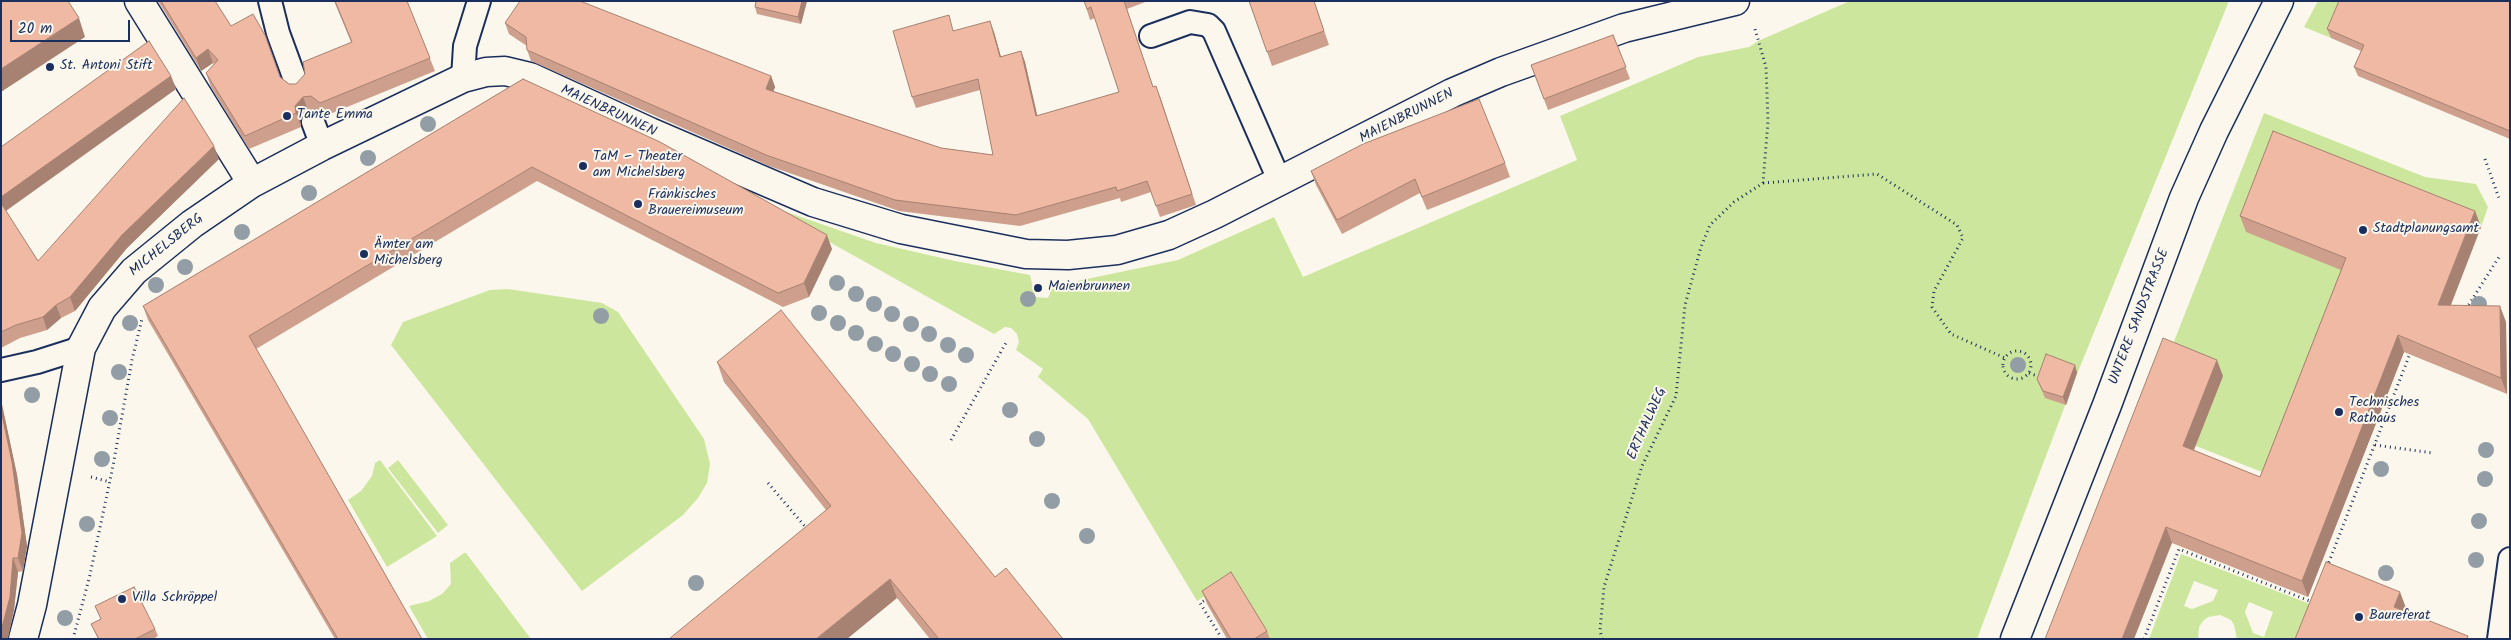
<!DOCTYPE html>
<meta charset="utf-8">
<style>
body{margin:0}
#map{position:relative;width:2511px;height:640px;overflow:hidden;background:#fbf7ec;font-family:Kalam,sans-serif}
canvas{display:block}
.frame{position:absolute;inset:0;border:2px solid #1b2f5e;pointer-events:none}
.scale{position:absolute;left:10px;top:20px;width:120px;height:22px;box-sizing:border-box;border:2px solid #1b2f5e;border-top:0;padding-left:6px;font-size:15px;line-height:18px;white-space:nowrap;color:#1b2f5e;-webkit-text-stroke:4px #fbf7ec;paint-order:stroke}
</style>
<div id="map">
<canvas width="2511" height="640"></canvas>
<div class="frame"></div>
<div class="scale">20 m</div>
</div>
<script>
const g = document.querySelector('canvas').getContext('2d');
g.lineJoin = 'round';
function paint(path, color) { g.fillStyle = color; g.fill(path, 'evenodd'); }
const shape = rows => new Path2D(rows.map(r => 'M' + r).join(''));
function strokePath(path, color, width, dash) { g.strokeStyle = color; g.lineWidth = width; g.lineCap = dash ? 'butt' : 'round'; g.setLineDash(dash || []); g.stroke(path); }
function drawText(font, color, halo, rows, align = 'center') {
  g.font = font + ' Kalam,sans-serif'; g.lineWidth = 4; g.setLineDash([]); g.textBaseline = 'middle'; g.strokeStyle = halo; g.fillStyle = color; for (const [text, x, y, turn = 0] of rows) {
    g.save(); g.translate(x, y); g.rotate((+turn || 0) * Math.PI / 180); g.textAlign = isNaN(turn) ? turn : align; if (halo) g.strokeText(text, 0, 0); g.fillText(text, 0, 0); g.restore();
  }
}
paint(shape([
 [1850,1,2229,1,2075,379,1977,639,1268,639,1232,579,1197,601,1088,419,1038,377,1043,369,1016,350,1019,342,1017,334,1011,328,1005,327,994,334,808,230,746,198,876,243,955,261,1030,275,1035,297,1048,298,1055,282,1063,283,1068,291,1074,291,1077,281,1178,260,1274,217,1303,277,1577,160,1560,116,1698,57,1749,47,1758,41],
 [2318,1,2346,1,2331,38,2304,27],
 [2264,113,2425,177,2476,184,2488,207,2481,227,2412,298,2272,476,2196,446,2169,354],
 [508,289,602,303,618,312,704,439,710,464,707,483,698,498,683,515,582,591,391,345,403,322,490,290],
 [380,460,437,536,387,567,348,500,361,491,372,476,375,463],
 [398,460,448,525,438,533,388,468],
 [464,553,466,553,531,639,428,639,409,606,429,601,442,594,451,584,450,563],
 [2181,554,2320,608,2307,639,2237,639,2234,625,2231,620,2220,615,2208,617,2203,621,2199,627,2198,639,2149,639],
 [2194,581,2218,590,2213,601,2192,609,2184,606],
 [2249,602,2273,612,2264,637,2253,633,2245,612]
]), '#cce79d');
const service = shape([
 [270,1,278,33,297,85],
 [1151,36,1190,22,1208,25,1214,31,1280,182],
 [463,78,465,46,479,1],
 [313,122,322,146],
 [1,370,37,362,81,348],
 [2499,639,2510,559]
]);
const minor = shape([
 [139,1,252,183],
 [23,639,32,605,81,348,102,308,134,271,192,224,252,183,322,146,463,78,486,72,505,71,530,77,650,132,813,202,901,229,1026,254,1068,255,1117,250,1169,235,1215,214,1452,93,1501,72,1624,28,1735,1]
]);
const tertiary = shape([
 [2015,639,2107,405,2184,198,2214,131,2279,1]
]);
strokePath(service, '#1b2f5e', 26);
strokePath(minor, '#1b2f5e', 31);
strokePath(tertiary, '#1b2f5e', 31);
strokePath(shape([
 [2485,159,2500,201],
 [1763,183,1877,174,1957,225,1963,238,1934,291,1932,307,1951,334,2005,358],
 [2466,309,2499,257],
 '2003 365a14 14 0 1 1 28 0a14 14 0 1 1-28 0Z',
 [2029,373,2040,377],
 [951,440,1007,341],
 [2375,445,2433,453],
 [91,477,110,482],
 [768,483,808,530],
 [2327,567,2411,351],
 [1208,598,1200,603,1221,637],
 [73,639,90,575,113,466,132,360,142,319],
 [1602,639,1600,630,1604,587,1642,466,1676,396,1685,305,1701,247,1710,225,1734,202,1763,183,1768,121,1766,67,1755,29],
 [2144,639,2179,549,2312,602]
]), '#1b2f5e', 3, [1, 4]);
strokePath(service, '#fbf7ec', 22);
strokePath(minor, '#fbf7ec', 28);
strokePath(tertiary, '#fbf7ec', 28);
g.fillStyle = '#939da5';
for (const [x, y] of [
 [428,124],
 [368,158],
 [309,193],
 [242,232],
 [185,267],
 [837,283],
 [156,285],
 [856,294],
 [1028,299],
 [874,304],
 [2479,304],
 [819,313],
 [892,314],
 [601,316],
 [130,323],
 [838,323],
 [911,324],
 [856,333],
 [929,334],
 [875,344],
 [948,345],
 [893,354],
 [966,355],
 [912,364],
 [2018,365],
 [119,372],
 [930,374],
 [949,384],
 [32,395],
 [1010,410],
 [110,418],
 [1037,439],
 [2486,450],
 [102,459],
 [2381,469],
 [2485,479],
 [1052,501],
 [2479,521],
 [87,524],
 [1087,536],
 [2476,560],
 [2386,573],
 [696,583],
 [65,618]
]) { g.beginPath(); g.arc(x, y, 8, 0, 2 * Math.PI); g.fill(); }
paint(shape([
 [158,1,215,1,231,26,280,77,289,84,296,84,351,42,334,1,407,1,435,71,325,116,316,109,308,110,300,119,301,127,249,149,211,87,206,73,214,64,213,63,201,71],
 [756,1,807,1,801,24,757,14,755,7],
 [1084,1,1148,1,1127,9,1153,87,1160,96,1196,205,1160,217,1151,192,1121,202,1120,198,1020,226,899,211,769,166,531,61,527,50,527,46,509,34,505,23,771,76,775,87,773,91,941,148,993,155,980,90,916,108,912,97,954,31,994,32,1001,57,1021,51,1025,62,1037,116,1119,92,1095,18,1090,20],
 [1249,1,1314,1,1329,45,1272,66],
 [2510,1,2510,139,2358,76,2354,67,2361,51,2331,38,2327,29],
 [1613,35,1630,79,1548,110,1531,65],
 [171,76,176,89,6,211,38,261,219,159,127,248,75,311,61,318,47,330,20,338,1,348,1,147],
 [523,79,832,249,809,297,783,307,537,181,256,349,422,639,335,639,148,320,143,306],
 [1505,163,1510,177,1427,210,1420,193,1342,234,1316,185,1311,171],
 [2475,211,2481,227,2451,305,2506,322,2507,394,2404,352,2308,597,2172,543,2045,639,2223,376,2194,450,2260,477,2341,270,2246,232,2240,216],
 [717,362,995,577,1063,639,930,639,826,510,724,382],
 [2075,365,2077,373,2066,405,2045,398,2037,379],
 [1,400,17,475,27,546,23,571,18,572,14,610,1,639],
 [1202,591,1267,631,1270,639,1227,639,1207,604],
 [95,606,155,629,158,636,153,639,98,639,91,624,101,619]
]), '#ce9f8c');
paint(shape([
 [802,1,807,1,801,24,798,17],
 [79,18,85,37,1,92,1,69],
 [990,21,994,32,1004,68,1000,57],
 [208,49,213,63,201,71,196,58],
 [1021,51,1025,62,1040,127,1036,116],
 [171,76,176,89,4,212,1,206,1,197],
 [771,76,775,87,770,100,766,89],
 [303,97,308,110,300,119,301,127,296,113,295,106],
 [214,146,219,159,127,248,75,311,70,297,122,235],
 [2475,211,2481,227,2444,322,2438,305],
 [827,235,832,249,809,297,804,283],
 [56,305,61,318,47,330,43,317],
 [2500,306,2506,322,2507,394,2501,378],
 [2398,335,2404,352,2308,597,2302,581],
 [2217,360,2223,376,2189,462,2183,446],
 [2075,365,2077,373,2066,405,2063,397],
 [1,400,17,475,27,546,23,571,18,558,1,410],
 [2166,527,2172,543,2134,639,2122,639],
 [13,558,18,572,14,610,8,639,1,639,1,631],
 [890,579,897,598,847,639,816,639],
 [2400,592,2406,608,2400,623,2394,607]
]), '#a78272');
const building = shape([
 [1,1,68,1,79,18,1,69,1,1],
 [161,1,215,1,231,26,253,14,265,35,280,77,289,84,296,84,305,74,303,62,352,42,335,1,407,1,430,58,320,103,311,96,303,97,295,106,296,113,245,136,206,73,218,60,208,49,196,58,161,1],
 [520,1,580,1,771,76,766,89,941,148,993,155,978,79,912,97,893,31,949,15,953,31,990,21,1000,57,1021,51,1036,116,1119,92,1091,7,1087,9,1084,1,1124,1,1153,87,1156,86,1192,194,1156,206,1147,181,1117,191,1116,187,1016,215,895,200,766,155,527,50,526,37,505,23,520,1],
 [756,1,802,1,798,17,755,7,756,1],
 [1249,1,1314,1,1324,31,1267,52,1249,1],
 [2339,1,2510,1,2510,131,2354,67,2364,45,2327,29,2339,1],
 [1613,35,1626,67,1544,99,1531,65,1613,35],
 [149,41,171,76,1,197,1,147,149,41],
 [523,79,660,142,827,235,804,283,778,293,532,167,249,336,422,639,338,639,143,306,523,79],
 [184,98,214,146,122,235,70,297,56,305,43,317,16,325,1,332,1,203,38,261,184,98],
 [1479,99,1505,163,1422,197,1415,179,1337,220,1311,171,1363,144,1479,99],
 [2273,131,2475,211,2438,305,2500,306,2501,378,2398,335,2302,581,2166,527,2122,639,2045,639,2163,338,2217,360,2183,446,2260,477,2346,258,2240,216,2273,131],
 [781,310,995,577,1006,568,1063,639,939,639,890,579,816,639,669,639,831,506,717,362,781,310],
 [2046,354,2075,365,2063,397,2043,391,2037,379,2046,354],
 [1,410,12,462,22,533,18,558,13,558,10,597,1,631,1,410],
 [2326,562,2400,592,2394,607,2468,636,2467,639,2295,639,2326,562],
 [1231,572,1267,631,1254,639,1231,639,1202,591,1231,572],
 [134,587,155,629,135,639,99,639,91,624,101,619,95,606,134,587]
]);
paint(building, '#efb9a3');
strokePath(building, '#a78272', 1);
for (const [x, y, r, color] of [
 [50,67,5,"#1b2f5e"],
 [287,116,5,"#1b2f5e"],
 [583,166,5,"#1b2f5e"],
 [638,204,5,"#1b2f5e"],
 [2363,230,5,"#1b2f5e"],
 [364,254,5,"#1b2f5e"],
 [1038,288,5,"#1b2f5e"],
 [2339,412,5,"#1b2f5e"],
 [122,599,5,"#1b2f5e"],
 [2359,617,5,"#1b2f5e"]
]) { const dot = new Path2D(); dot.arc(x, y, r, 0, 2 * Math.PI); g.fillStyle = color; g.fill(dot); strokePath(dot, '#fbf7ec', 2); }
drawText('14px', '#1b2f5e', '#fbf7ec', [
 ["St. Antoni Stift",60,67],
 ["Tante Emma",297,116],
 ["TaM – Theater",593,158],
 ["am Michelsberg",593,174],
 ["Fränkisches",648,196],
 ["Brauereimuseum",648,212],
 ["Stadtplanungsamt",2373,230],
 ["Ämter am",374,246],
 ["Michelsberg",374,262],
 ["Maienbrunnen",1048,288],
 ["Technisches",2349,404],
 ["Rathaus",2349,420],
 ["Villa Schröppel",132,599],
 ["Baureferat",2369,617]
], 'left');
drawText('14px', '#1b2f5e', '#fbf7ec', [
 ["MAIENBRUNNEN",608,112,25],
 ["MAIENBRUNNEN",1407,117,-27],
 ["MICHELSBERG",167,246,-39],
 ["UNTERE SANDSTRASSE",2140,317,-69],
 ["ERTHALWEG",1648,424,-66]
]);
</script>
